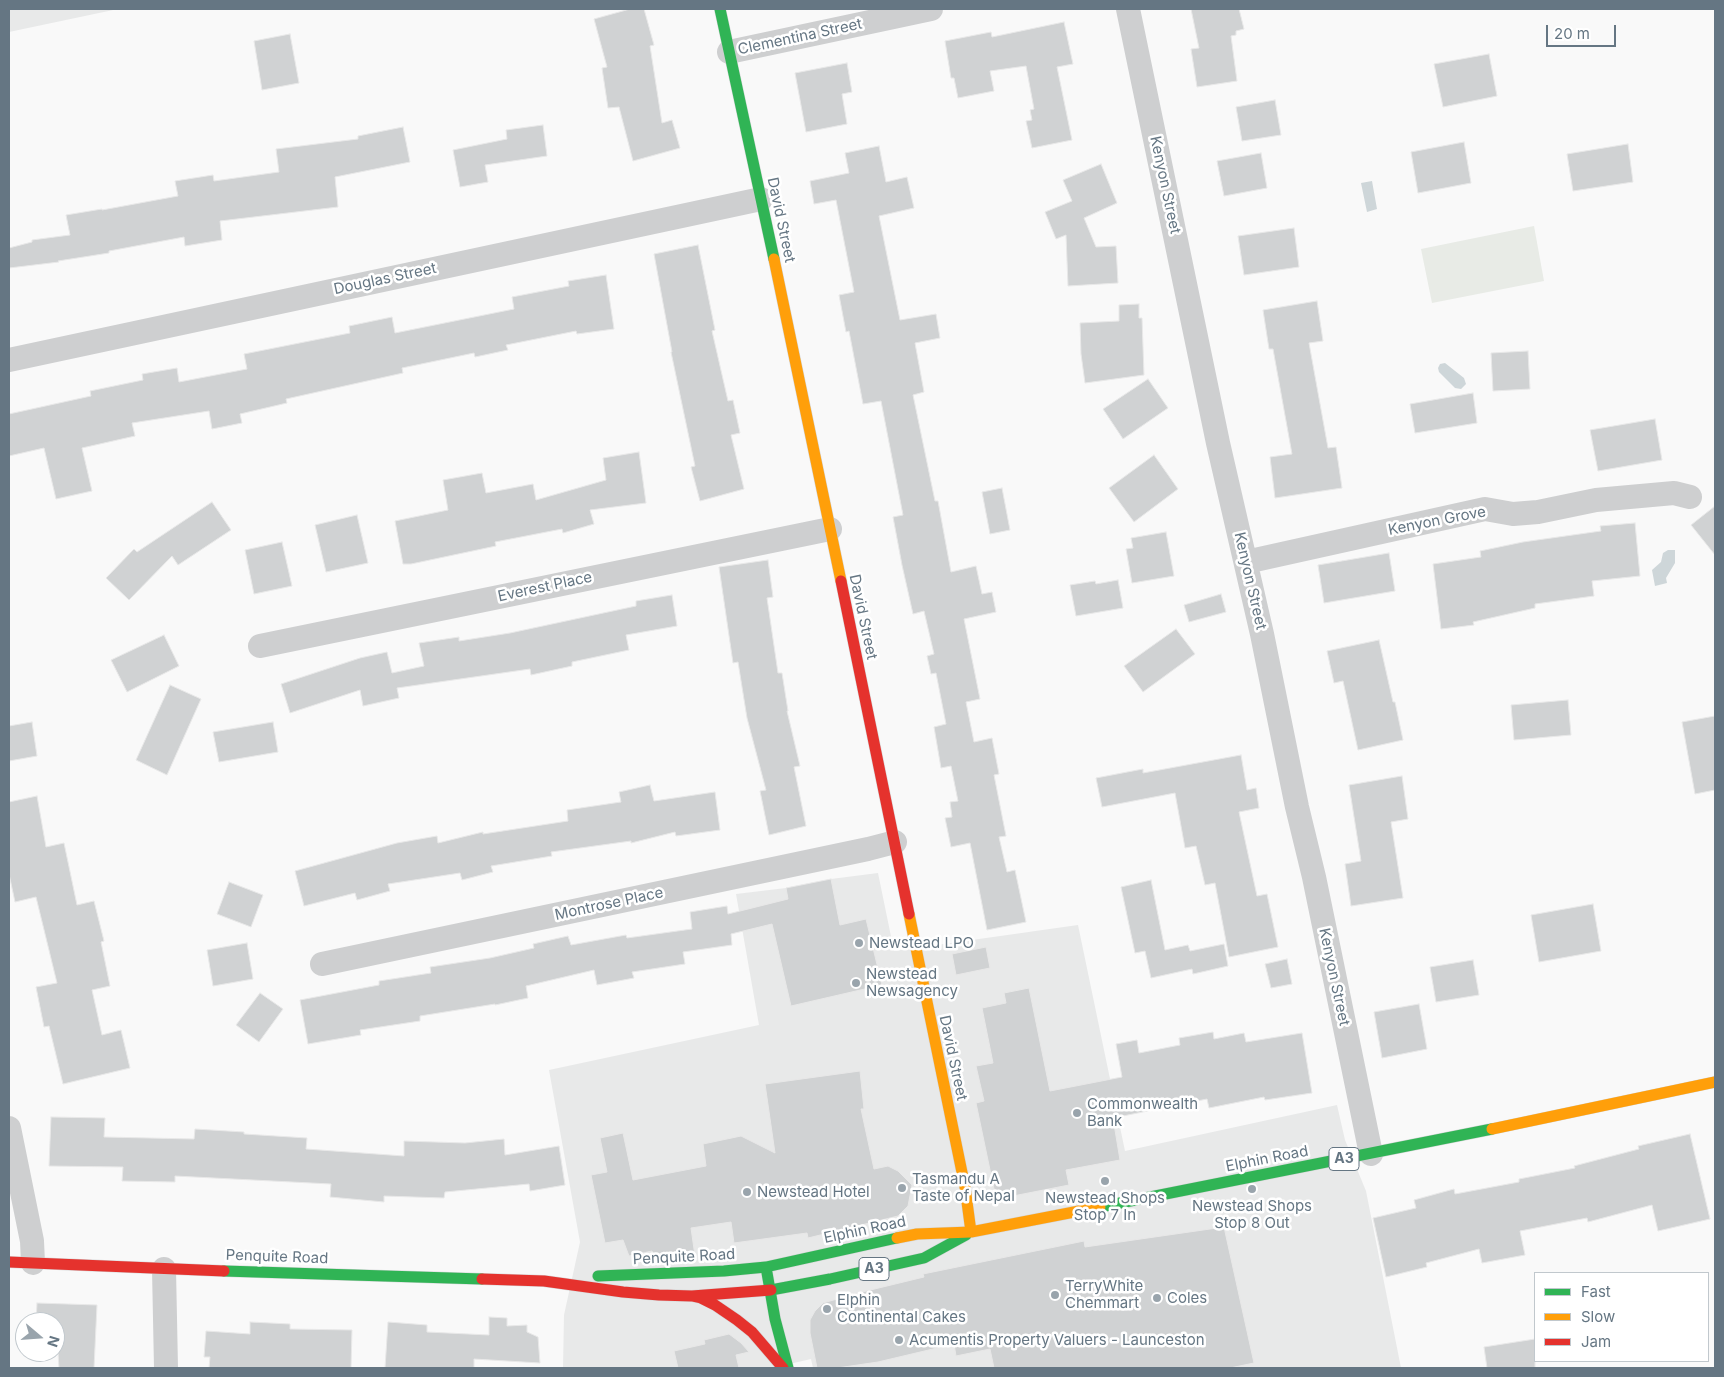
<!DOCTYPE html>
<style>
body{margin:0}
#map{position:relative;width:1724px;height:1377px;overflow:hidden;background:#f9f9f9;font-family:Inter,sans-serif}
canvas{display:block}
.frame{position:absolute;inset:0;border:10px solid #657683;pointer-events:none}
.legend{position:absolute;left:1534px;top:1272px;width:175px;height:90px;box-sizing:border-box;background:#fff;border:1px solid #c1c8cd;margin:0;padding:6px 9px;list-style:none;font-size:15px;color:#657683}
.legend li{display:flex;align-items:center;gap:10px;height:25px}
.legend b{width:25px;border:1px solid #c1c8cd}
.north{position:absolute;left:15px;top:1312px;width:50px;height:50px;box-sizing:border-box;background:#fff;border:1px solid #c1c8cd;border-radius:50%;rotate:108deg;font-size:14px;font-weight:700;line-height:20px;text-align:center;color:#657683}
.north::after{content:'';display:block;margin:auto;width:18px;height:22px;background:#99a4ac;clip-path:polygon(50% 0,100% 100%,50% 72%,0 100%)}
.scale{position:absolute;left:1546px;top:25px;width:70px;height:22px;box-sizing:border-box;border:2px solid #657683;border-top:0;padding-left:6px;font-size:15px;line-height:18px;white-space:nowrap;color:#657683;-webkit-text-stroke:4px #fff;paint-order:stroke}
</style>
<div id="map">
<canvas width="1724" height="1377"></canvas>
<div class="frame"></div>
<ul class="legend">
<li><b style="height:6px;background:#30b455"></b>Fast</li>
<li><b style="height:6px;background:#ff9f0a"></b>Slow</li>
<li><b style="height:6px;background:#e5322d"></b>Jam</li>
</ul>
<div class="north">N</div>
<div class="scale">20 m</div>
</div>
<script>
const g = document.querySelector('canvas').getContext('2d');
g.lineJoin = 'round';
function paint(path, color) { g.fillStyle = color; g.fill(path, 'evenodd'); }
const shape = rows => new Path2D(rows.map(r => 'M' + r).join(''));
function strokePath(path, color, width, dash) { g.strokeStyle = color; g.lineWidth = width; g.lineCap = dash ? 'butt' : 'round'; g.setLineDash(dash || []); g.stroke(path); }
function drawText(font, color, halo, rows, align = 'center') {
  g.font = font + ' Inter,sans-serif'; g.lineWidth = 5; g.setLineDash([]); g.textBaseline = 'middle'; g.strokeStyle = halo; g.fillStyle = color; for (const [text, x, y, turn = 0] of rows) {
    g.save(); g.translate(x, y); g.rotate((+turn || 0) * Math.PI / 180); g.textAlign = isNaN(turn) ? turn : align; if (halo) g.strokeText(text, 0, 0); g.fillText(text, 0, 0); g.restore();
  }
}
paint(shape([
 [9,9,118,9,9,32],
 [878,873,894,951,1078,925,1125,1151,1337,1105,1345,1140,1366,1191,1401,1368,813,1368,811,1359,772,1368,563,1368,564,1315,580,1242,549,1070,759,1025,736,894,786,888,831,879]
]), '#e8e9e9');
paint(shape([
 [1534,226,1544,281,1432,303,1421,249]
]), '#e8ebe6');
paint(shape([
 [1372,181,1377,209,1367,212,1361,183],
 [1445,363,1464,378,1466,384,1461,389,1455,388,1439,372,1438,368,1440,364],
 [1668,550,1675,550,1675,563,1666,578,1667,583,1655,586,1652,570,1661,562,1663,553]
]), '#ced6d9');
const building = shape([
 [630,9,644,9,654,45,650,46,662,123,672,120,680,148,633,161,619,107,608,108,602,68,607,67,594,19,630,9],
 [1191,9,1239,9,1244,29,1236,31,1236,35,1231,36,1237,81,1197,87,1191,49,1199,48,1191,9],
 [1064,22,1073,64,1057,67,1072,140,1032,148,1026,121,1032,120,1030,110,1034,109,1026,66,990,71,994,91,958,98,954,78,951,78,945,41,991,32,992,37,1064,22],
 [290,34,299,83,262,90,254,41,290,34],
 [1489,54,1497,96,1443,107,1434,64,1489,54],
 [847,63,852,92,842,94,847,124,806,132,795,73,847,63],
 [1275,100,1281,135,1242,141,1236,107,1275,100],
 [543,125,547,156,485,165,488,182,460,187,453,150,507,139,506,130,543,125],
 [403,127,410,162,335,177,338,207,220,221,222,240,185,246,184,237,109,251,109,253,58,261,59,262,9,268,9,248,32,242,32,240,70,235,66,215,102,209,102,210,178,196,175,181,213,175,214,181,279,172,276,149,358,139,358,136,403,127],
 [1464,142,1471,183,1418,193,1411,152,1464,142],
 [1628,144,1633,182,1573,191,1567,154,1628,144],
 [879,146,886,182,907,177,914,208,879,216,900,320,936,314,940,338,915,343,924,392,913,395,935,501,938,501,951,572,976,566,982,594,992,592,996,612,964,619,980,699,966,702,974,742,992,738,999,774,994,775,1006,836,999,837,1007,872,1015,870,1026,922,987,930,970,843,951,847,945,818,952,817,950,802,958,801,951,766,941,768,934,727,946,724,936,673,931,674,927,656,934,654,924,611,913,614,902,565,893,517,903,515,881,401,863,404,849,331,846,332,839,295,854,292,836,200,814,204,810,181,849,173,845,153,879,146],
 [1261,153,1267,188,1224,196,1217,161,1261,153],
 [1101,164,1117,203,1084,218,1096,247,1116,246,1118,283,1068,286,1066,235,1056,239,1045,212,1072,201,1063,180,1101,164],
 [1294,228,1299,267,1244,275,1238,236,1294,228],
 [698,245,715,330,712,331,728,401,733,400,740,433,731,435,744,489,700,501,691,467,695,466,671,352,672,352,654,254,698,245],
 [606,275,614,329,577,334,576,331,506,345,508,350,475,357,474,353,402,368,403,373,286,399,287,403,240,414,242,423,212,429,209,411,132,423,135,436,82,448,92,491,56,499,44,448,9,456,9,414,91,396,90,391,143,380,142,374,177,368,179,382,247,369,244,354,350,333,349,326,392,317,395,333,514,309,512,297,569,286,568,281,606,275],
 [1317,301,1323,341,1309,343,1328,448,1336,447,1342,488,1275,498,1270,457,1292,454,1273,349,1269,349,1263,310,1317,301],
 [1139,304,1139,318,1142,318,1144,375,1085,383,1081,354,1080,323,1119,321,1119,305,1139,304],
 [1528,351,1530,389,1493,391,1491,353,1528,351],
 [1148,379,1168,408,1123,439,1103,409,1148,379],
 [1473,393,1477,423,1415,433,1410,404,1473,393],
 [1655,419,1662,460,1598,471,1590,430,1655,419],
 [639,452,646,503,590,510,594,524,563,533,562,529,495,542,496,546,411,564,403,564,395,521,448,510,443,480,482,473,486,493,533,484,536,500,606,480,603,458,639,452],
 [1154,455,1178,489,1134,522,1109,488,1154,455],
 [1002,488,1010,530,990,534,982,492,1002,488],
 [212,502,231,530,178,565,172,556,129,600,106,578,134,549,137,552,212,502],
 [1715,506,1715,555,1691,525,1715,506],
 [357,515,368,563,326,572,315,525,357,515],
 [1635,523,1640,576,1592,581,1594,596,1535,604,1535,608,1473,622,1474,625,1441,629,1433,564,1481,557,1480,551,1523,542,1601,531,1600,526,1635,523],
 [1166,532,1174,576,1132,583,1126,549,1133,548,1131,538,1166,532],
 [282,542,292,586,254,594,245,550,282,542],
 [1389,553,1395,591,1324,603,1318,565,1389,553],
 [768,560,773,597,767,598,778,673,782,673,788,711,787,711,800,766,794,767,806,826,769,835,760,791,766,790,747,718,738,662,733,663,719,567,768,560],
 [1118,580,1123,608,1076,616,1070,585,1095,581,1096,584,1118,580],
 [1221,594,1226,612,1189,622,1184,605,1221,594],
 [672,595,677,626,626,635,629,650,572,662,572,666,531,675,530,669,397,688,399,698,363,706,360,690,290,713,281,684,360,658,387,652,392,673,424,666,419,643,459,637,459,641,510,633,636,606,636,601,672,595],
 [1176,629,1195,654,1143,692,1124,666,1176,629],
 [164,635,179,666,127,692,111,660,164,635],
 [1379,640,1393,702,1395,702,1403,740,1358,750,1343,681,1334,683,1327,651,1379,640],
 [170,685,201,699,167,775,136,760,170,685],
 [1568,700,1571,735,1514,740,1511,705,1568,700],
 [1715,716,1715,790,1695,794,1682,722,1715,716],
 [32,722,37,756,9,761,9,726,32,722],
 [273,722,278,752,219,762,213,732,273,722],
 [1241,755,1247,790,1256,788,1259,808,1239,812,1257,896,1267,894,1278,947,1229,957,1215,883,1205,885,1196,846,1185,848,1175,793,1102,807,1096,778,1143,769,1143,773,1241,755],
 [1402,776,1408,819,1391,822,1403,898,1351,906,1345,864,1361,861,1349,785,1402,776],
 [650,785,654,801,715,792,720,830,676,836,675,832,631,843,631,841,551,852,552,856,491,866,493,872,462,880,460,873,388,884,390,891,357,900,355,893,304,906,295,871,397,843,437,836,438,843,483,832,483,834,568,821,567,810,621,802,619,792,650,785],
 [37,796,46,847,64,843,77,905,94,901,104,941,101,942,110,986,92,990,102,1035,121,1030,130,1068,63,1084,49,1026,44,1027,36,987,57,983,36,897,15,902,9,874,9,802,37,796],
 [831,879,840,925,866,919,882,985,791,1006,772,924,731,934,732,945,683,952,685,964,632,972,634,978,597,985,594,970,526,986,528,998,495,1005,495,1004,420,1016,420,1021,360,1030,361,1035,308,1044,300,1000,379,985,379,981,431,973,430,967,490,958,534,948,533,944,568,936,571,945,626,935,627,938,692,929,690,912,727,906,728,914,788,899,786,888,831,879],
 [1151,880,1165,950,1188,945,1190,951,1224,944,1228,966,1193,974,1192,969,1151,978,1145,951,1135,953,1121,887,1151,880],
 [229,882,263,895,251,927,217,914,229,882],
 [1593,904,1601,951,1539,962,1531,915,1593,904],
 [247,943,253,979,213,986,207,950,247,943],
 [986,947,990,968,956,975,952,954,986,947],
 [1287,959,1292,984,1271,988,1265,964,1287,959],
 [1473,960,1479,995,1436,1002,1430,967,1473,960],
 [1029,988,1050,1091,1122,1077,1116,1044,1137,1040,1139,1053,1180,1045,1179,1038,1213,1032,1214,1039,1244,1033,1246,1042,1302,1033,1312,1093,1265,1100,1264,1097,1209,1108,1207,1099,1113,1118,1120,1160,1066,1170,1069,1185,1008,1197,994,1189,976,1103,984,1101,976,1066,993,1063,982,1008,1006,1003,1004,993,1029,988],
 [260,993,283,1009,259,1042,236,1025,260,993],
 [1419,1004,1427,1049,1382,1058,1374,1012,1419,1004],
 [860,1071,864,1109,861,1109,874,1169,888,1166,898,1171,912,1185,908,1206,898,1216,808,1238,807,1233,734,1243,731,1222,691,1228,695,1256,654,1257,652,1251,629,1256,623,1240,605,1243,591,1175,607,1172,600,1138,623,1133,633,1180,706,1166,703,1144,741,1136,775,1153,765,1084,860,1071],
 [51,1117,105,1118,104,1137,194,1139,195,1129,244,1132,244,1134,307,1138,306,1149,404,1156,404,1141,465,1143,504,1139,505,1155,559,1146,565,1185,530,1191,529,1184,445,1192,444,1198,384,1196,384,1202,330,1197,331,1184,175,1176,175,1182,122,1181,123,1167,49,1166,51,1117],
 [1690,1134,1710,1219,1658,1231,1652,1205,1588,1222,1587,1218,1520,1231,1525,1255,1482,1263,1479,1249,1426,1263,1427,1267,1386,1277,1373,1218,1416,1208,1414,1200,1454,1189,1455,1194,1519,1182,1519,1179,1575,1168,1574,1166,1639,1149,1638,1146,1690,1134],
 [1224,1227,1254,1363,1230,1368,994,1368,990,1349,956,1356,954,1344,878,1362,837,1368,817,1368,810,1333,810,1320,815,1311,823,1303,858,1293,924,1277,923,1274,1084,1241,1085,1247,1224,1227],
 [37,1303,97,1305,94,1368,59,1368,57,1337,55,1337,55,1322,36,1322,37,1303],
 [489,1317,507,1318,507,1326,527,1325,527,1332,538,1337,540,1363,474,1359,474,1368,385,1368,388,1322,427,1325,427,1332,489,1335,489,1317],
 [250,1322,290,1324,290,1329,352,1330,351,1368,209,1368,210,1357,204,1357,206,1331,250,1334,250,1322],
 [729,1334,741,1343,749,1352,736,1355,739,1368,678,1368,674,1351,705,1344,704,1340,729,1334],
 [1535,1339,1535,1368,1487,1368,1484,1347,1535,1339]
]);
paint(building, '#d0d2d3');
strokePath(building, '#e8e8e8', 1);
const fast = shape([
 [720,9,774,259],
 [1100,1207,1492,1129],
 [224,1271,482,1279],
 [598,1276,724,1271,766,1267],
 [771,1290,830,1279,924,1258,966,1235],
 [788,1368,775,1319,766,1267,897,1238]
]);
const slow = shape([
 [774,259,841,581],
 [909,914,965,1187,971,1232],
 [1492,1129,1715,1082],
 [897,1238,917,1234,971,1232,1100,1207]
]);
const jam = shape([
 [841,581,909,914],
 [9,1262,224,1271],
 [482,1279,544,1281,623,1292,659,1295,692,1296,771,1290],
 [692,1296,701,1298,715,1305,737,1320,752,1332,783,1368]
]);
strokePath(fast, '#d5d6d7', 12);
strokePath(slow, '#d5d6d7', 12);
strokePath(jam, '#d5d6d7', 12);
strokePath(shape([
 [1128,9,1218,443,1262,634,1297,807,1314,877,1371,1154],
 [729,52,931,9],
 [9,360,761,199],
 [1246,562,1485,509,1513,514,1538,512,1596,500,1674,493,1690,497],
 [260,646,830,529],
 [322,964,868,849,895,842],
 [9,1128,32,1241,33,1263],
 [164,1269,166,1368]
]), '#cecfd0', 24);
strokePath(fast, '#30b455', 11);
strokePath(slow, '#ff9f0a', 11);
strokePath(jam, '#e5322d', 11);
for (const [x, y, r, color] of [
 [859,943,5,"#99a4ac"],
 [856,983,5,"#99a4ac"],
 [1077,1113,5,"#99a4ac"],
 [1105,1181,5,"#99a4ac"],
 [902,1188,5,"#99a4ac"],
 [1252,1189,5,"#99a4ac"],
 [747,1192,5,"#99a4ac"],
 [1055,1295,5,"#99a4ac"],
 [1157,1298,5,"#99a4ac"],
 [827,1309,5,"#99a4ac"],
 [899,1340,5,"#99a4ac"]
]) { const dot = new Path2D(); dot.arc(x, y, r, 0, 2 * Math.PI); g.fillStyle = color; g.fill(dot); strokePath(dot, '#fff', 2); }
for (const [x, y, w] of [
 [1344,1159,30],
 [874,1269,30]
]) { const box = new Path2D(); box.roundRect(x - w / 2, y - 11.5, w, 23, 4); g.fillStyle = '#fff'; g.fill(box); strokePath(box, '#657683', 1); }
drawText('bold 14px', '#657683', null, [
 ["A3",1344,1159],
 ["A3",874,1269]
]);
drawText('15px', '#657683', '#fff', [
 ["Clementina Street",800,37,-12],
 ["Kenyon Street",1165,185,78],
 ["David Street",781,220,78],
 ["Douglas Street",385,279,-12],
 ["Kenyon Grove",1437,521,-11],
 ["Kenyon Street",1250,581,77],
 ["Everest Place",545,587,-12],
 ["David Street",863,617,78],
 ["Montrose Place",609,904,-12],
 ["Kenyon Street",1334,977,78],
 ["David Street",953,1058,78],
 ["Elphin Road",1267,1159,-11],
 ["Elphin Road",865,1230,-12],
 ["Penquite Road",277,1257,2],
 ["Penquite Road",684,1257,-3]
]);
drawText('15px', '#657683', '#fff', [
 ["Newstead LPO",869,943],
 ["Newstead",866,974],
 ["Newsagency",866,991],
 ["Commonwealth",1087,1104],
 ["Bank",1087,1121],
 ["Tasmandu A",912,1179],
 ["Taste of Nepal",912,1196],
 ["Newstead Hotel",757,1192],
 ["Newstead Shops",1105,1198,"center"],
 ["Stop 7 In",1105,1215,"center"],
 ["Newstead Shops",1252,1206,"center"],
 ["Stop 8 Out",1252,1223,"center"],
 ["TerryWhite",1065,1286],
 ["Chemmart",1065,1303],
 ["Coles",1167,1298],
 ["Elphin",837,1300],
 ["Continental Cakes",837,1317],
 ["Acumentis Property Valuers - Launceston",909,1340]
], 'left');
</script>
